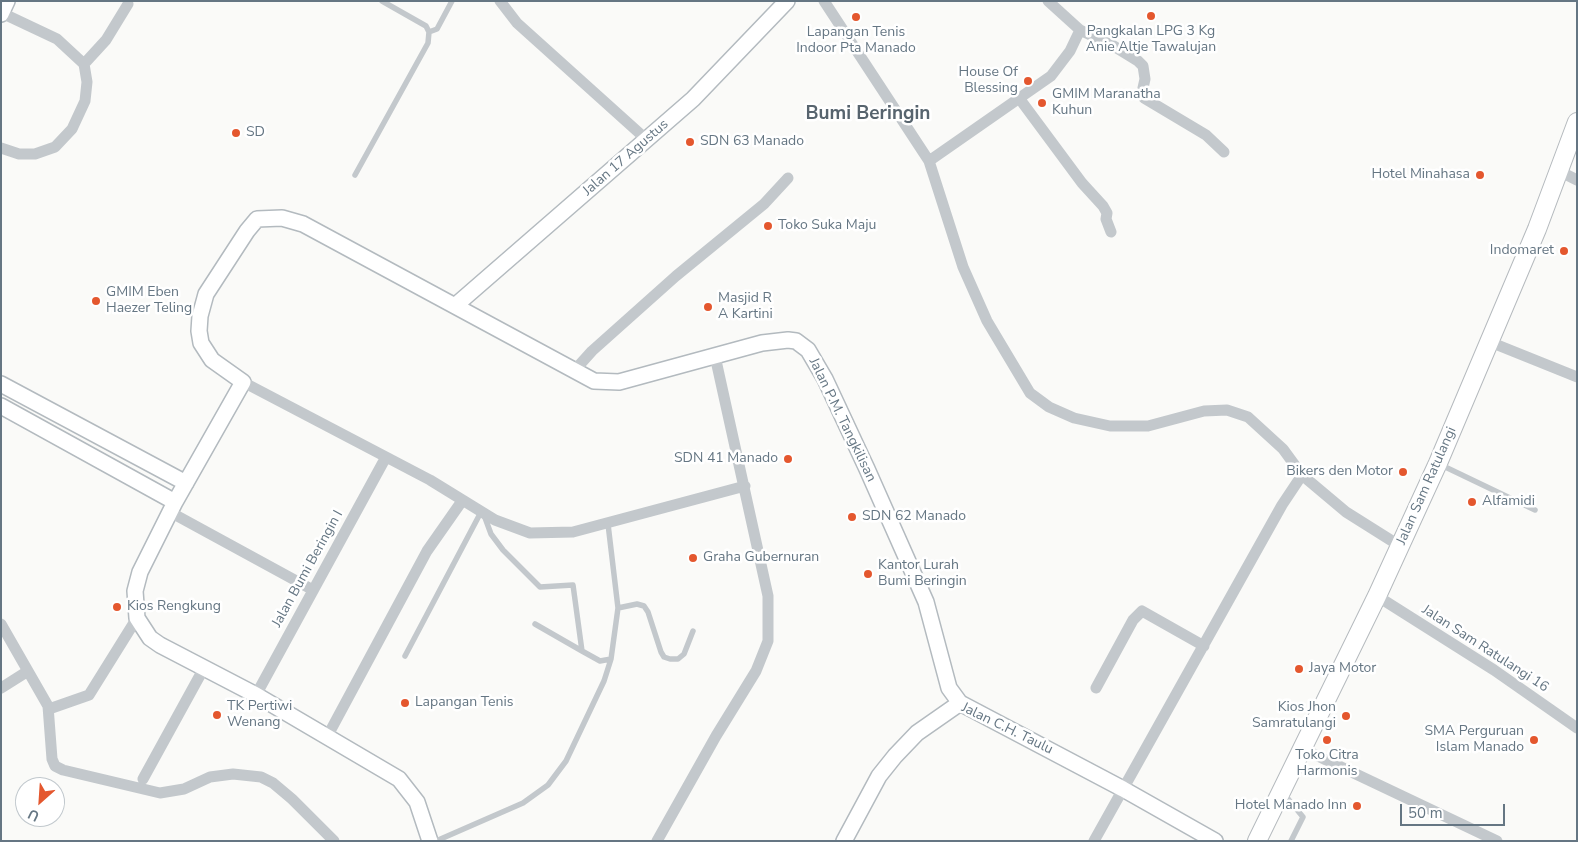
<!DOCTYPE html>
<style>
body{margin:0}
#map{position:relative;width:1578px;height:842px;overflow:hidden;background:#fafaf8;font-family:"Nunito Sans",sans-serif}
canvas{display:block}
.frame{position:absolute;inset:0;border:2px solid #657683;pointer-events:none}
.north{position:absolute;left:15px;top:777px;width:50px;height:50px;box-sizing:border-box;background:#fff;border:1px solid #c1c8cd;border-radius:50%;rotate:206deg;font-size:14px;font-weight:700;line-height:20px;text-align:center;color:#657683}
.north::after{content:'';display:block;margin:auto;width:18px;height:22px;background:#e4572e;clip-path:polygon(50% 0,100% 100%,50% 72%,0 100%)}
.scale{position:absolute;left:1400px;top:804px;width:105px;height:22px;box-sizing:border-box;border:2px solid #657683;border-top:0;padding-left:6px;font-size:15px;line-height:18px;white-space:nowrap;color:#657683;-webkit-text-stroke:4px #fff;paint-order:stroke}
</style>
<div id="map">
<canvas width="1578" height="842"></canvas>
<div class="frame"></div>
<div class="north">U</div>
<div class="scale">50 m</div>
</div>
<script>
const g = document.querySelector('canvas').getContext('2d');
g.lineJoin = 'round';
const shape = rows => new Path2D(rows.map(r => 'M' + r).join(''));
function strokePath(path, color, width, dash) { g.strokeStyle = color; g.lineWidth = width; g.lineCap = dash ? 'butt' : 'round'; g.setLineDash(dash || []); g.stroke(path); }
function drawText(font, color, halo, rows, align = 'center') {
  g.font = font + ' "Nunito Sans",sans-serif'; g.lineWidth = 5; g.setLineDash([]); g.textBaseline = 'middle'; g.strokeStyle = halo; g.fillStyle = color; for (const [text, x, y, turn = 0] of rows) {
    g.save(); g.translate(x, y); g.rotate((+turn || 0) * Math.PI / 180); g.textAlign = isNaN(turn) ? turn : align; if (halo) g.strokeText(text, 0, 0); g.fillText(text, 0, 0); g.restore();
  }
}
const secondary = shape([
 [1,14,7,1],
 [456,305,693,99,787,1],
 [1,384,186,483],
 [1,406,175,502],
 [430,841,417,802,399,779,256,695,160,645,150,638,137,618,135,591,140,572,175,502,243,382,212,360,201,343,199,331,200,316,206,294,247,231,257,219,282,218,303,224,594,381,619,382,762,343,788,340,796,341,808,350,825,379,867,469,926,602,949,688,960,703,1123,789,1215,841],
 [844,841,879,776,895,756,917,733,960,703]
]);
const primary = shape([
 [1257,841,1377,596,1438,463,1537,229,1577,122]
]);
strokePath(secondary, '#b3babf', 18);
strokePath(primary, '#b5babe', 20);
strokePath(shape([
 [429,32,437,29,452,1],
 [355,175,428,43,429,32,426,26,382,1],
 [1439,464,1535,510],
 [484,515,491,534,503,550,540,587,573,585,582,651,600,661,611,659],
 [618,608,637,604,644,606,648,612,661,652,664,657,670,659,678,659,684,654,693,631],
 [535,624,582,651],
 [405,656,481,512],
 [1284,794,1303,817,1291,841],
 [436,841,523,803,548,785,566,761,604,681,611,659,618,608,608,524]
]), '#c3c8cc', 5.5);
strokePath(shape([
 [500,1,517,23,647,140],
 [824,1,929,161,963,267,987,321,1030,393,1049,407,1074,418,1110,426,1148,426,1204,411,1227,410,1248,417,1283,449,1302,475,1346,512,1400,546],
 [1048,1,1080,30,1112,45,1138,61,1143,66,1145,79,1143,88,1144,98,1206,135,1224,152],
 [84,64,106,40,128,4],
 [1019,98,1082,183,1103,206,1107,213,1106,219,1111,232],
 [1,148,19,154,35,154,55,147,72,129,85,101,87,82,84,64,57,39,2,13],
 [929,161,1051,76,1070,51,1080,30],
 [1559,171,1577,180],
 [1490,342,1577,377],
 [574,371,592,351,676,276,764,204,788,178],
 [243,382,430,480,495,520,530,533,573,532,745,486],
 [170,512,313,590],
 [1377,596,1494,670,1577,728],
 [1,624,48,706,52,759,55,766,63,770,160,793,184,789,210,777,233,774,261,777,273,783,292,799,334,841],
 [1,688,28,671],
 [1096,688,1133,620,1142,611,1204,646],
 [256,695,386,457],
 [49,709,89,695,137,618],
 [327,737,427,551,462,501],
 [1301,748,1497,841],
 [143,779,204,668],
 [657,841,716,736,756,671,768,641,768,596,715,356],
 [1094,841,1282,505,1302,475]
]), '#c3c8cc', 11);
strokePath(secondary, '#fff', 15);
strokePath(primary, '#fff', 18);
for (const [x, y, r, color] of [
 [1151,16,5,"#e4572e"],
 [856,17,5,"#e4572e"],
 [1028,81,5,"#e4572e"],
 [1042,103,5,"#e4572e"],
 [236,133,5,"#e4572e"],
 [690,142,5,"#e4572e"],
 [1480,175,5,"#e4572e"],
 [768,226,5,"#e4572e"],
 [1564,251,5,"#e4572e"],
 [96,301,5,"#e4572e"],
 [708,307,5,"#e4572e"],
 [788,459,5,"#e4572e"],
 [1403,472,5,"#e4572e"],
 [1472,502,5,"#e4572e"],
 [852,517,5,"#e4572e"],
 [693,558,5,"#e4572e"],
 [868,574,5,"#e4572e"],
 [117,607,5,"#e4572e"],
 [1299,669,5,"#e4572e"],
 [405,703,5,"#e4572e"],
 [217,715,5,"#e4572e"],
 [1346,716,5,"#e4572e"],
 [1327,740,5,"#e4572e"],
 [1534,740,5,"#e4572e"],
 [1357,806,5,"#e4572e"]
]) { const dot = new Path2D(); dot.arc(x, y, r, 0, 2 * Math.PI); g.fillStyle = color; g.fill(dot); strokePath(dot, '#fff', 2); }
drawText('14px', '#657683', '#fff', [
 ["Pangkalan LPG 3 Kg",1151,32,"center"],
 ["Anie Altje Tawalujan",1151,48,"center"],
 ["Lapangan Tenis",856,33,"center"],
 ["Indoor Pta Manado",856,49,"center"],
 ["House Of",1018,73,"right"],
 ["Blessing",1018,89,"right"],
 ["GMIM Maranatha",1052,95],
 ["Kuhun",1052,111],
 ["SD",246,133],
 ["SDN 63 Manado",700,142],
 ["Hotel Minahasa",1470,175,"right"],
 ["Toko Suka Maju",778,226],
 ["Indomaret",1554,251,"right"],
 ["GMIM Eben",106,293],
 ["Haezer Teling",106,309],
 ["Masjid R",718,299],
 ["A Kartini",718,315],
 ["SDN 41 Manado",778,459,"right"],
 ["Bikers den Motor",1393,472,"right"],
 ["Alfamidi",1482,502],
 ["SDN 62 Manado",862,517],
 ["Graha Gubernuran",703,558],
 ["Kantor Lurah",878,566],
 ["Bumi Beringin",878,582],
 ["Kios Rengkung",127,607],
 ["Jaya Motor",1309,669],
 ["Lapangan Tenis",415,703],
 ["TK Pertiwi",227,707],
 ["Wenang",227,723],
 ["Kios Jhon",1336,708,"right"],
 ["Samratulangi",1336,724,"right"],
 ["SMA Perguruan",1524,732,"right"],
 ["Islam Manado",1524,748,"right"],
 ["Toko Citra",1327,756,"center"],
 ["Harmonis",1327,772,"center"],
 ["Hotel Manado Inn",1347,806,"right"]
], 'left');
drawText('14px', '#657683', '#fff', [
 ["Jalan 17 Agustus",626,158,-41],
 ["Jalan P.M. Tangkilisan",842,420,64],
 ["Jalan Sam Ratulangi",1427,486,-66],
 ["Jalan Bumi Beringin I",308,569,-61],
 ["Jalan Sam Ratulangi 16",1485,649,33],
 ["Jalan C.H. Taulu",1007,729,26]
]);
drawText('bold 19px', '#57646e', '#fff', [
 ["Bumi Beringin",868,114]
]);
</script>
